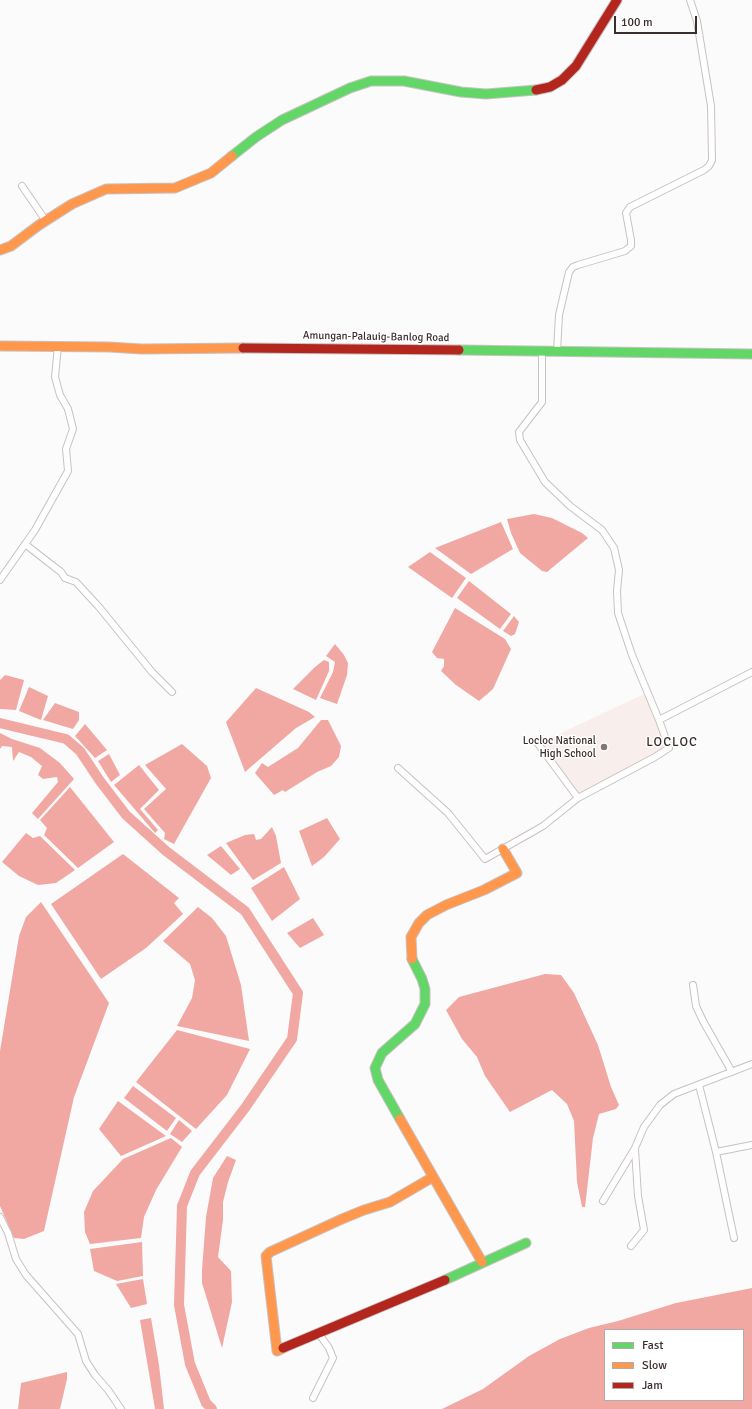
<!DOCTYPE html>
<style>
body{margin:0}
#map{position:relative;width:752px;height:1409px;overflow:hidden;background:#fbfbfb;font-family:Signika,sans-serif}
canvas{display:block}
.legend{position:absolute;left:604px;top:1329px;width:140px;height:72px;box-sizing:border-box;background:#fff;border:1px solid #b1abab;margin:0;padding:5px 7px;list-style:none;font-size:12px;color:#3c2e2d}
.legend li{display:flex;align-items:center;gap:8px;height:20px}
.legend b{width:20px;border:1px solid #b1abab}
.scale{position:absolute;left:614px;top:16px;width:83px;height:18px;box-sizing:border-box;border:2px solid #3c2e2d;border-top:0;padding-left:5px;font-size:12px;line-height:14px;white-space:nowrap;color:#3c2e2d;-webkit-text-stroke:3px #fff;paint-order:stroke}
</style>
<div id="map">
<canvas width="752" height="1409"></canvas>
<ul class="legend">
<li><b style="height:5px;background:#63d668"></b>Fast</li>
<li><b style="height:5px;background:#ff974d"></b>Slow</li>
<li><b style="height:5px;background:#b3261e"></b>Jam</li>
</ul>
<div class="scale">100 m</div>
</div>
<script>
const g = document.querySelector('canvas').getContext('2d');
g.lineJoin = 'round';
function paint(path, color) { g.fillStyle = color; g.fill(path, 'evenodd'); }
const shape = rows => new Path2D(rows.map(r => 'M' + r).join(''));
function strokePath(path, color, width, dash) { g.strokeStyle = color; g.lineWidth = width; g.lineCap = dash ? 'butt' : 'round'; g.setLineDash(dash || []); g.stroke(path); }
function drawText(font, color, halo, rows, align = 'center') {
  g.font = font + ' Signika,sans-serif'; g.lineWidth = 3; g.setLineDash([]); g.textBaseline = 'middle'; g.strokeStyle = halo; g.fillStyle = color; for (const [text, x, y, turn = 0] of rows) {
    g.save(); g.translate(x, y); g.rotate((+turn || 0) * Math.PI / 180); g.textAlign = isNaN(turn) ? turn : align; if (halo) g.strokeText(text, 0, 0); g.fillText(text, 0, 0); g.restore();
  }
}
paint(shape([
 [646,693,652,713,666,743,661,751,580,794,555,763,542,742]
]), '#f8eeec');
paint(shape([
 [534,514,552,518,582,533,588,538,547,572,542,571,520,553,511,533,507,519],
 [501,522,513,549,471,574,435,548],
 [430,552,466,578,452,598,408,567],
 [469,581,511,614,500,629,457,598],
 [455,608,505,639,511,649,493,689,479,701,456,685,441,671,444,666,444,659,437,658,432,652],
 [514,616,519,622,515,634,511,636,503,631],
 [335,644,344,655,348,663,347,675,337,704,320,698,333,672,335,662,326,656],
 [324,660,329,662,329,671,316,700,293,689,315,667],
 [5,675,24,680,16,710,0,709,0,680],
 [29,687,48,696,41,720,19,711],
 [256,688,309,712,315,717,296,728,245,772,226,722],
 [55,703,79,712,79,720,73,729,43,720],
 [321,720,328,720,341,746,339,757,331,766,317,772,285,792,283,790,274,795,255,773,262,763,268,767,298,748],
 [85,724,107,750,95,758,75,736],
 [0,733,12,739,40,748,60,763,74,779,38,819,32,813,58,782,57,777,43,779,38,775,42,766,31,757,19,752,13,761,12,747,2,746,0,749],
 [182,744,207,766,211,778,174,844,164,839,165,833,144,809,166,789,145,765],
 [109,754,120,775,111,782,98,761],
 [139,765,159,790,140,809,158,830,155,833,114,785],
 [70,787,114,842,78,868,44,835,47,828,40,820],
 [327,818,340,839,324,857,312,866,299,831],
 [272,827,276,836,281,863,253,880,226,843,245,835,254,834,256,840,261,839],
 [26,833,33,838,40,836,75,870,56,883,38,885,19,876,2,862],
 [221,846,240,869,231,875,207,855],
 [123,854,179,898,174,903,183,914,146,948,101,979,51,904],
 [284,867,300,899,272,921,251,888],
 [41,902,109,1003,74,1097,44,1231,24,1239,14,1238,0,1206,0,1051,19,936,26,917],
 [198,907,212,918,226,936,241,985,249,1041,177,1026,192,998,195,980,190,964,163,941],
 [313,918,324,935,300,948,287,933],
 [545,974,561,975,574,993,598,1045,611,1087,619,1105,616,1109,599,1114,593,1138,585,1207,582,1207,577,1182,574,1121,567,1104,552,1090,510,1112,485,1076,477,1057,462,1039,446,1010,459,997],
 [177,1030,250,1049,227,1095,196,1129,136,1082],
 [133,1086,176,1118,167,1131,124,1098],
 [118,1101,166,1136,121,1156,99,1129],
 [179,1120,192,1131,182,1142,170,1134],
 [171,1138,182,1147,156,1190,144,1217,141,1238,90,1244,85,1232,84,1212,93,1191,123,1159],
 [227,1156,236,1160,228,1182,223,1202,223,1220,218,1257,231,1271,232,1302,222,1348,202,1283,202,1270,206,1217,213,1178],
 [142,1242,143,1276,117,1281,94,1271,90,1249],
 [143,1279,147,1304,131,1308,116,1284],
 [752,1288,752,1409,442,1409,483,1389,529,1356,560,1339,589,1328,618,1321,676,1303],
 [605,1330,743,1330,743,1400,605,1400],
 [151,1318,159,1365,164,1409,155,1409,140,1320],
 [67,1372,67,1379,60,1409,18,1409,21,1383]
]), '#f1a8a3');
strokePath(shape([
 [0,723,66,739,80,751,100,781,126,815,166,851,245,911,298,993,292,1039,245,1108,195,1173,182,1206,179,1305,190,1364,206,1403,212,1409]
]), '#f1a8a3', 10);
const street = shape([
 [22,186,46,221],
 [542,352,542,402,519,432,520,440,545,482,570,506,602,530,614,548,619,570,617,591,618,613,632,655,659,720,752,672],
 [557,352,559,315,569,272,573,267,578,265,625,251,631,246,631,240,626,213,630,207,704,170,709,166,712,160,711,106,697,21,690,0],
 [25,544,48,562,61,572,65,578,76,582,99,607,152,672,172,692],
 [0,580,35,530,68,471,66,449,73,429,68,409,60,395,55,377,58,346],
 [536,741,578,798],
 [398,768,448,813,485,859,543,826,578,798,655,757,669,748,659,720],
 [693,985,696,1006,703,1021,732,1072],
 [699,1085,716,1152,734,1238],
 [716,1152,752,1145],
 [603,1201,635,1148,644,1127,660,1105,674,1094,752,1064],
 [0,1217,8,1233,16,1259,26,1275,78,1334,86,1361,95,1375,108,1390,121,1409],
 [631,1246,644,1230,638,1196,635,1149],
 [313,1398,333,1358,329,1348,319,1334]
]);
const fast = shape([
 [232,156,256,137,282,120,350,88,371,81,404,81,461,92,486,94,536,90],
 [459,350,752,354],
 [400,1119,378,1080,375,1068,382,1053,415,1024,425,1004,425,989,422,979,412,959],
 [445,1280,526,1243]
]);
const slow = shape([
 [0,250,11,246,39,225,72,204,106,189,175,188,211,173,232,156],
 [0,346,109,347,142,349,243,348],
 [412,959,411,937,419,923,427,915,446,905,484,890,517,873,503,849],
 [400,1119,482,1262],
 [283,1348,277,1351,266,1256,270,1252,342,1219,364,1210,390,1202,433,1177]
]);
const jam = shape([
 [536,90,550,87,562,80,576,66,617,0],
 [243,348,459,350],
 [283,1348,445,1280]
]);
strokePath(street, '#c8c2c1', 8);
strokePath(fast, '#c8c2c1', 11);
strokePath(slow, '#c8c2c1', 11);
strokePath(jam, '#c8c2c1', 11);
strokePath(street, '#fefefe', 6);
strokePath(fast, '#63d668', 9);
strokePath(slow, '#ff974d', 9);
strokePath(jam, '#b3261e', 9);
for (const [x, y, r, color] of [
 [604,747,4,"#7f7675"]
]) { const dot = new Path2D(); dot.arc(x, y, r, 0, 2 * Math.PI); g.fillStyle = color; g.fill(dot); strokePath(dot, '#fff', 1.5); }
drawText('11px', '#3c2e2d', '#fff', [
 ["Amungan-Palauig-Banlog Road",376,337,1]
]);
drawText('11px', '#3c2e2d', '#fff', [
 ["Locloc National",596,741],
 ["High School",596,754]
], 'right');
g.letterSpacing = '1px';
drawText('13px', '#3c2e2d', '#fff', [
 ["LOCLOC",672,743]
]);
g.letterSpacing = '0px';
</script>
